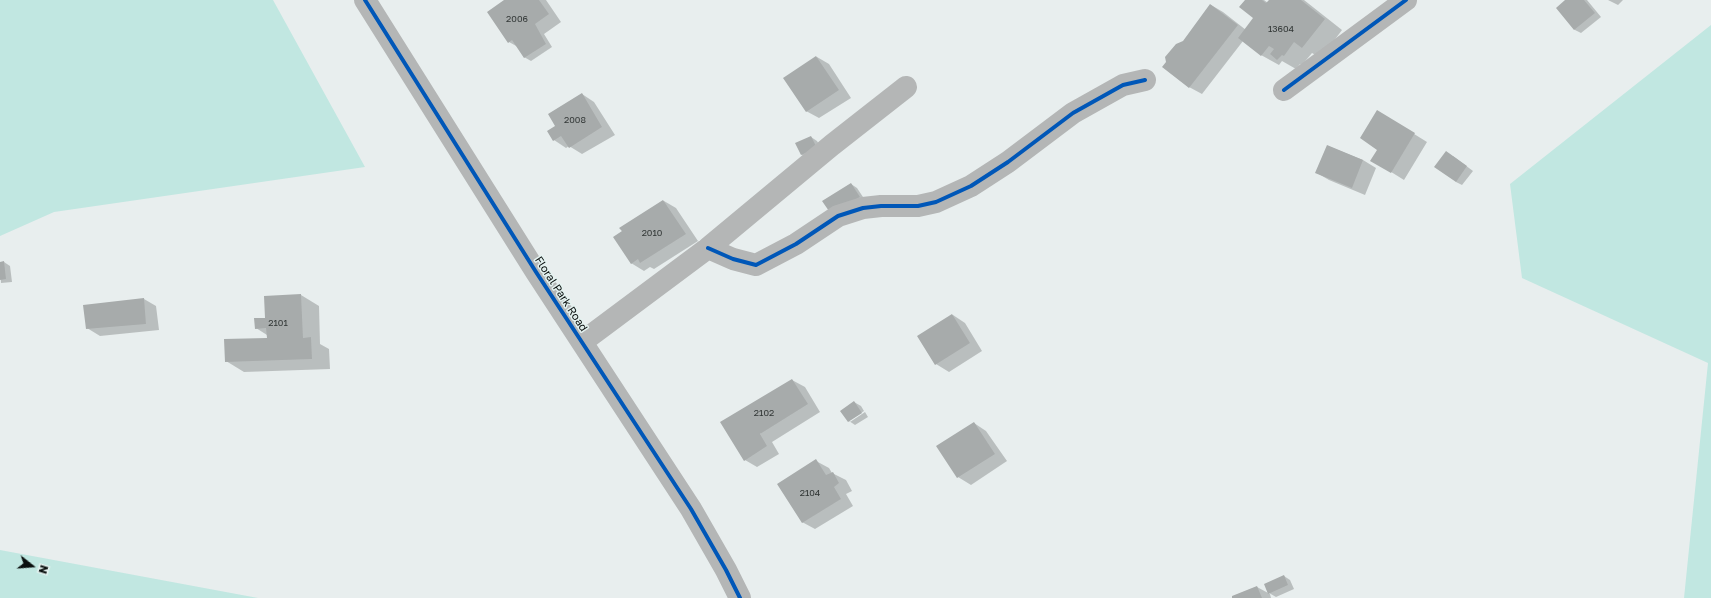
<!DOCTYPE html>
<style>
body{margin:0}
#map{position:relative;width:1711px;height:598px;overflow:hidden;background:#e8eeee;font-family:"Golos Text",sans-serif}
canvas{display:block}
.north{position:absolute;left:12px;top:546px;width:40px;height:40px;-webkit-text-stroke:3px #e4f2f0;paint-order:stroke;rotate:107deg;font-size:11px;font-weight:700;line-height:16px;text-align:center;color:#0a0f0e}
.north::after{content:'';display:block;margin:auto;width:14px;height:18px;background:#0a0f0e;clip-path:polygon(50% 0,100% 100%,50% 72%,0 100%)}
</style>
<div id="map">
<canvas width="1711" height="598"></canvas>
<div class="north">N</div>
</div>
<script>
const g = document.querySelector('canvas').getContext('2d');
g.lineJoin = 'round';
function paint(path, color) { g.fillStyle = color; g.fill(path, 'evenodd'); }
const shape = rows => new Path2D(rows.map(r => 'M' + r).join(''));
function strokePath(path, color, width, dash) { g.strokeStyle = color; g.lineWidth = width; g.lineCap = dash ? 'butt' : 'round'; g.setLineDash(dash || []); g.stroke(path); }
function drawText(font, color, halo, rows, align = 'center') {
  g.font = font + ' "Golos Text",sans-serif'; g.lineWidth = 3; g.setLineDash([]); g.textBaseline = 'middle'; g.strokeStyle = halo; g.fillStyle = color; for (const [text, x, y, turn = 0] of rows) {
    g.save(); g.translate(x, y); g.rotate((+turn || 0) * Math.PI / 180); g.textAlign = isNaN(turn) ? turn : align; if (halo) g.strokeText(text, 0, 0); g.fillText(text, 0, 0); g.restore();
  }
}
paint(shape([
 [0,0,273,0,365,167,54,212,0,236],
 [1711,25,1711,598,1684,598,1708,363,1522,278,1510,184],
 [0,550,258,598,0,598]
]), '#c1e7e1');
paint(shape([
 [506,0,546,0,561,22,544,34,552,47,531,61,524,57,518,47,509,42],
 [1246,0,1264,0,1268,3,1270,0,1304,0,1342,30,1321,58,1312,53,1302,65,1300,64,1296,69,1282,61,1279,65,1261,55,1243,41,1202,94,1189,87,1184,42,1211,5,1223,12,1246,30,1255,18],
 [1567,0,1587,0,1601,17,1581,33,1575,30,1557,8],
 [1608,0,1623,0,1618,5],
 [817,57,829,64,851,98,819,118,806,111],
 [582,94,594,102,615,135,582,154,569,146,566,148,554,140,557,126],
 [1390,119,1427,142,1404,180,1372,160,1378,150],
 [811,137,817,141,823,151,808,158,802,155,797,144],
 [1328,146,1363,160,1376,168,1365,195,1329,180,1317,173],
 [1453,156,1473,171,1462,185,1456,182],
 [851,184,857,188,865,200,831,214],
 [664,201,676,208,698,241,654,269,650,267,644,271,631,263,621,228],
 [4,262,10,266,12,282,1,283,0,263],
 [301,295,319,306,320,344,329,349,330,369,244,372,226,361,268,338,267,335,256,328,266,318],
 [144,299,156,306,159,330,100,336,87,328],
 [953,315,965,323,982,351,949,372,936,364,919,336],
 [792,380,805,387,820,412,772,442,779,454,757,467,745,460],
 [854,402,861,406,864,411,850,420,850,422,865,412,868,417,855,425,849,421],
 [974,423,986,431,1007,461,971,485,958,477,938,447],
 [816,461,829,468,832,473,846,480,852,491,846,494,853,506,815,529,802,522],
 [1284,576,1290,580,1294,589,1276,597,1269,593],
 [1257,587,1270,594,1271,598,1233,598]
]), '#0003');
paint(shape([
 [504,0,539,0,549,14,535,24,546,44,524,58,512,40,508,43,487,12],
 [1245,0,1262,0,1266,3,1269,0,1301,0,1325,19,1302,48,1294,42,1284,56,1282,55,1277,60,1270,54,1274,49,1269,46,1261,56,1238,38,1253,18,1239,7],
 [1565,0,1584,0,1595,13,1574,30,1556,8],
 [1210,4,1238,25,1189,88,1162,67,1166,62,1165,57,1176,44,1183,41],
 [816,56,839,90,806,112,783,78],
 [582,93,602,127,569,148,561,136,553,141,547,131,555,126,548,114],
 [1377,110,1415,133,1391,173,1370,161,1377,150,1360,138],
 [811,136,817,148,801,155,795,143],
 [1327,145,1363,160,1352,188,1315,173],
 [1446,151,1467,166,1456,182,1434,167],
 [851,183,860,197,831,214,822,201],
 [663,200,686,234,640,263,638,259,631,264,613,237,622,231,619,228],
 [4,261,6,279,0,280,0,262],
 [301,294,303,338,311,337,312,359,225,362,224,339,267,338,266,328,255,329,254,318,265,318,264,296],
 [144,298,146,324,86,329,83,305],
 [952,314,970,343,935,365,917,336],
 [792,379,808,404,760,434,767,446,744,461,720,422],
 [854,401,862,413,848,422,840,411],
 [974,422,995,454,957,478,936,446],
 [816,459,826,475,833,472,839,483,834,487,841,499,802,523,777,484],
 [1284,575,1288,585,1268,594,1264,584],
 [1257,586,1262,598,1232,598,1232,596]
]), '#a7abab');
strokePath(shape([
 [365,0,536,272,691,509,726,570,740,598],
 [1284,90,1406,0],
 [708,248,733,259,756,265,796,244,838,216,863,208,881,206,918,206,936,202,971,186,1008,162,1073,113,1123,85,1145,80],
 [582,342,708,248,832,145,906,87]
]), '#b4b6b6', 22);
strokePath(shape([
 [365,0,536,272,691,509,726,570,740,598],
 [1284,90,1406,0],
 [708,248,733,259,756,265,796,244,838,216,863,208,881,206,918,206,936,202,971,186,1008,162,1073,113,1123,85,1145,80]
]), '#0057b8', 4);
drawText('9px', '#313635', null, [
 ["2006",517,19],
 ["13604",1281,29],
 ["2008",575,120],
 ["2010",652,233],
 ["2101",278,323],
 ["2102",764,413],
 ["2104",810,493]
]);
drawText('11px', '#0a0f0e', '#e4f2f0', [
 ["Floral Park Road",561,294,57]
]);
</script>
